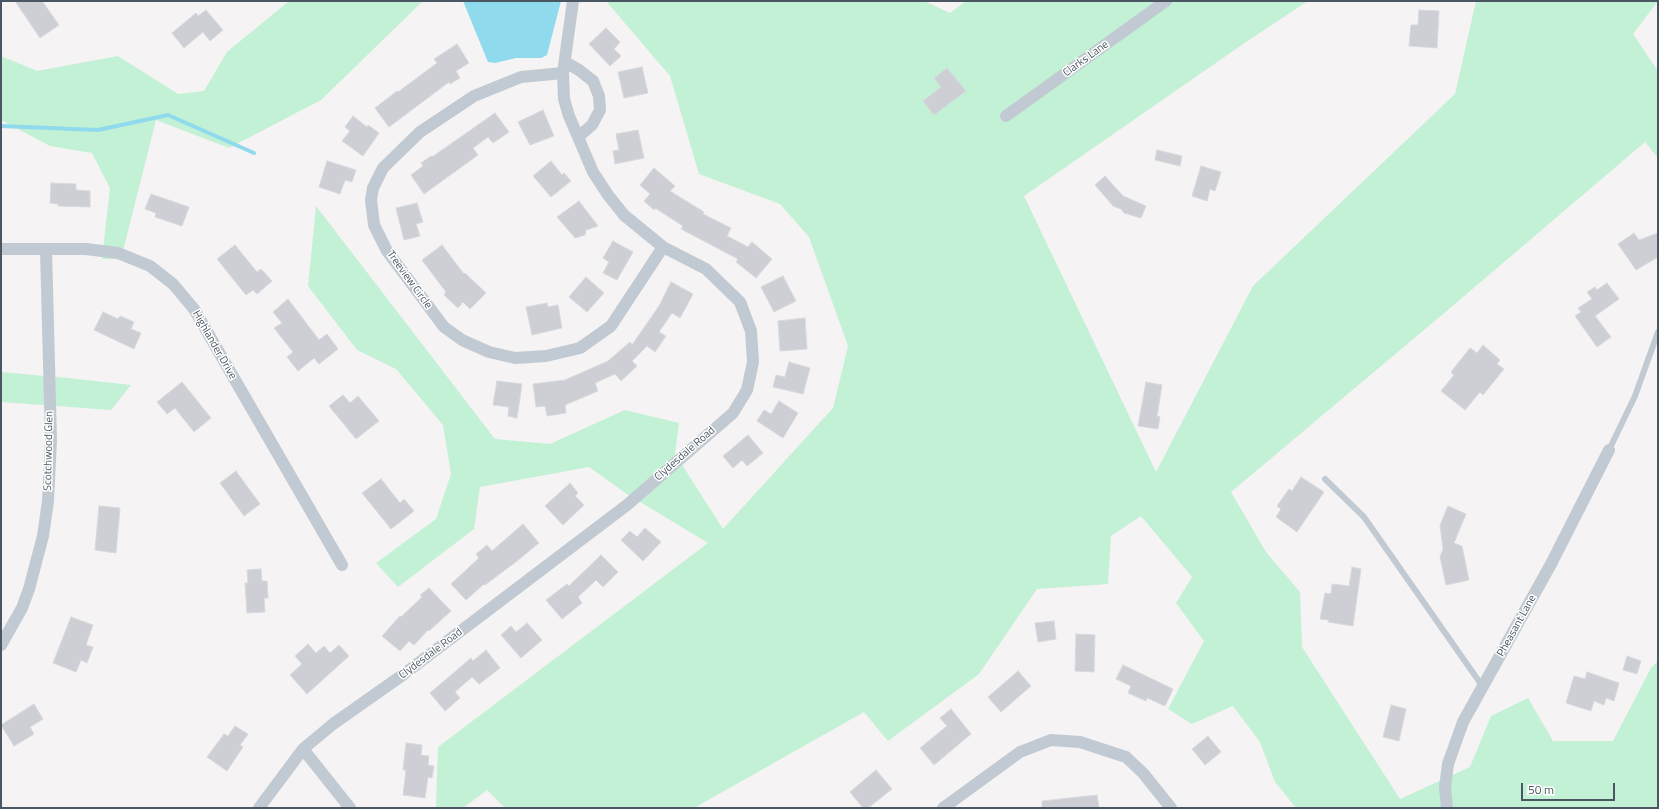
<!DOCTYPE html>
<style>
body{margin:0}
#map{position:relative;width:1659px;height:809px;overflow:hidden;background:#f5f3f3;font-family:"Titillium Web",sans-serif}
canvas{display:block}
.frame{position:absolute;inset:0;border:2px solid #4a5661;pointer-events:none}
.scale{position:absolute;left:1521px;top:783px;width:94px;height:18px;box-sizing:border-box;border:2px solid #4a5661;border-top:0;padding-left:5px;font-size:12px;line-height:14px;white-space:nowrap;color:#4a5661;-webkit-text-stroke:3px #fff;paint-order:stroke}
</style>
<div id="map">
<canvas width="1659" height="809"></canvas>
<div class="frame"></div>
<div class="scale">50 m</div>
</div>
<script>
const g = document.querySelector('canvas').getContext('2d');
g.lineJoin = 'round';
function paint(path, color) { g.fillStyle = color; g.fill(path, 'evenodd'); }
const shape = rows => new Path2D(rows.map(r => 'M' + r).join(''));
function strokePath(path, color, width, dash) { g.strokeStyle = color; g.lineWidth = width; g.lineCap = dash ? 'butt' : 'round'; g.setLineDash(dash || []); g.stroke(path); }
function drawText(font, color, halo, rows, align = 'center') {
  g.font = font + ' "Titillium Web",sans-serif'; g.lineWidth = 3; g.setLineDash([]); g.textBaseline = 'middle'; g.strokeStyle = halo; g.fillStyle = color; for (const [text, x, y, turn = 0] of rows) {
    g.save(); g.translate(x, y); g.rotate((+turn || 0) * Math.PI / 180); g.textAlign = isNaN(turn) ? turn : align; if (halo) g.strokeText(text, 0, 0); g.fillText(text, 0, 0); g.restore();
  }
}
paint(shape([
 [289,1,423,1,321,100,229,148,156,120,121,259,102,259,110,188,92,153,50,146,1,120,1,56,37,71,118,56,178,94,204,91,227,52],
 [606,1,924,1,950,13,966,1,1308,1,1246,42,1024,196,1156,472,1253,286,1455,94,1476,1,1658,1,1633,34,1658,71,1658,158,1645,142,1449,309,1231,492,1266,552,1300,592,1302,647,1400,799,1470,767,1491,716,1528,698,1553,741,1613,741,1651,668,1658,661,1658,808,1296,808,1275,782,1260,742,1233,706,1192,724,1168,709,1204,641,1176,603,1192,577,1141,516,1111,536,1108,584,1037,589,979,674,888,741,864,712,694,808,505,808,487,790,463,808,436,808,438,747,708,543,627,494,589,467,480,487,474,529,398,587,376,563,436,519,451,474,443,425,396,369,357,350,308,286,316,206,495,439,550,444,625,410,679,423,675,454,723,529,833,408,848,346,809,237,780,204,699,174,670,76],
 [1,372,68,378,131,385,111,410,1,402]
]), '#c3f1d5');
paint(shape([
 [463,1,561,1,547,55,541,58,516,58,495,63,488,62]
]), '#90daee');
strokePath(shape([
 [1,126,98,130,168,115,254,153]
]), '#90daee', 4);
const building = shape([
 [15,1,42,1,59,25,40,38,15,1],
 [206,10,223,30,210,41,203,32,184,48,172,33,196,13,198,16,206,10],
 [1419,10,1439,11,1437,48,1409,46,1411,25,1418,25,1419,10],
 [606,28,620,42,614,49,621,56,610,66,589,44,606,28],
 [457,44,469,63,456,71,460,78,450,84,449,82,389,127,375,108,397,91,398,92,437,63,434,59,457,44],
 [642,67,648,93,624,98,618,72,642,67],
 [947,68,966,91,934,115,923,101,941,87,934,78,947,68],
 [543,110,554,136,530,145,518,122,543,110],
 [495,113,509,132,493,143,488,137,473,148,478,155,424,194,411,175,423,166,421,163,431,156,432,157,495,113],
 [353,116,367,127,368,125,379,133,363,156,342,141,350,131,345,127,353,116],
 [638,130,644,158,615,164,613,151,619,150,616,134,638,130],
 [1157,150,1182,156,1180,166,1155,160,1157,150],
 [327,161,356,170,352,182,345,180,340,194,319,187,327,161],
 [551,161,562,175,564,173,571,181,551,197,533,176,551,161],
 [1201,166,1221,172,1215,191,1210,189,1207,201,1192,196,1201,166],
 [654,168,675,186,670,191,704,212,703,214,731,228,727,236,748,247,752,242,772,259,756,278,736,262,738,259,681,229,683,226,655,208,654,210,644,201,650,194,640,185,654,168],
 [1105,176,1123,196,1146,206,1141,218,1124,213,1121,209,1113,206,1095,185,1105,176],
 [51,183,76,184,76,190,90,191,90,207,58,206,58,204,50,203,51,183],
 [151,194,189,207,182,226,155,217,156,213,145,209,151,194],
 [579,201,598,226,586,230,585,235,575,238,557,217,579,201],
 [417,203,423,222,416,224,420,236,404,240,396,208,417,203],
 [1634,233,1639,240,1658,233,1658,257,1636,270,1618,244,1634,233],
 [613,241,633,252,617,280,603,273,609,262,603,258,613,241],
 [235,245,257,272,261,269,272,281,257,294,253,290,246,295,217,259,235,245],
 [442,245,464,274,465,273,486,293,470,309,463,302,458,308,444,295,446,292,422,260,442,245],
 [783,276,796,301,774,312,761,287,783,276],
 [586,277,604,293,587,312,569,297,586,277],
 [671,282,693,294,680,318,672,313,659,332,666,336,655,352,647,346,632,361,637,366,621,381,615,374,595,383,598,391,565,405,566,413,547,416,545,406,536,407,533,384,565,380,608,361,630,342,632,345,659,306,671,282],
 [1607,283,1619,299,1595,316,1611,337,1597,347,1575,316,1581,312,1578,308,1592,299,1587,292,1595,287,1597,290,1607,283],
 [288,299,319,340,327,334,338,349,319,364,314,358,298,371,287,357,293,352,274,328,282,323,273,312,288,299],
 [547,303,548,307,558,305,562,328,532,335,526,307,547,303],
 [103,312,118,319,120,316,134,322,131,329,141,333,134,349,94,330,103,312],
 [805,318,807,349,780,351,778,321,805,318],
 [1483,345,1500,360,1497,364,1504,369,1483,395,1480,392,1465,410,1441,391,1454,375,1451,372,1470,348,1477,353,1483,345],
 [789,362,810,368,803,394,773,387,776,375,785,377,789,362],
 [497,381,522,384,517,418,508,416,509,407,493,405,497,381],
 [182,382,211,418,194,432,175,408,167,414,157,402,182,382],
 [1146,382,1162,385,1157,416,1160,417,1158,429,1138,426,1146,382],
 [343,395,350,403,358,396,379,421,356,439,329,406,343,395],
 [779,401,798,413,783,438,757,421,764,410,771,414,779,401],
 [748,435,763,453,747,466,742,460,733,468,723,456,748,435],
 [236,471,260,504,244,516,220,483,236,471],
 [1301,477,1324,492,1297,532,1276,517,1281,509,1277,506,1289,489,1292,491,1301,477],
 [381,479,400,503,404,499,414,511,391,529,362,493,381,479],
 [570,483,578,493,575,496,584,505,563,525,545,506,570,483],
 [99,506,120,508,116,553,95,550,99,506],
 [1448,506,1466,514,1454,543,1462,546,1469,580,1446,585,1440,557,1443,549,1440,525,1448,506],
 [523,524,539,543,517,561,485,585,484,584,466,600,451,584,479,558,476,554,487,545,492,551,523,524],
 [645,528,661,542,643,561,621,540,630,531,637,537,645,528],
 [601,555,618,572,603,587,596,580,578,597,582,603,562,619,546,600,567,584,569,586,601,555],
 [1352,567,1361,569,1353,626,1328,622,1329,620,1320,619,1325,593,1331,594,1332,584,1349,586,1352,567],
 [261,569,262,581,267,581,268,598,264,598,265,612,247,613,245,583,248,583,247,570,261,569],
 [429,588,451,611,429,631,428,630,414,645,409,641,400,651,382,636,400,616,401,617,422,597,420,595,429,588],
 [71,617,93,625,86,645,93,647,87,663,81,660,76,672,53,663,71,617],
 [1054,621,1056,639,1038,642,1035,623,1054,621],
 [527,623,542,640,521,658,501,635,511,626,516,632,527,623],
 [1076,634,1095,635,1094,672,1075,671,1076,634],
 [308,644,316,653,324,646,330,653,339,645,349,656,307,694,290,675,302,664,295,656,308,644],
 [486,650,500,668,479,684,472,677,455,692,460,698,445,711,430,693,471,658,473,661,486,650],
 [1627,656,1641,661,1637,674,1623,670,1627,656],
 [1123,665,1173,689,1165,706,1147,698,1146,701,1128,693,1131,686,1116,679,1123,665],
 [1018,671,1031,686,1001,712,988,697,1018,671],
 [1587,672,1619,683,1614,701,1606,698,1604,705,1594,701,1591,711,1566,703,1574,676,1585,679,1587,672],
 [34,704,43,719,30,727,34,734,14,746,1,725,34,704],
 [1391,705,1406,709,1399,741,1383,737,1391,705],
 [951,709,971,734,934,765,920,748,947,726,940,718,951,709],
 [235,726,248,734,240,745,243,747,227,771,207,757,224,734,228,736,235,726],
 [1208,736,1221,752,1205,765,1192,749,1208,736],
 [406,743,422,745,421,755,429,756,428,765,434,766,432,778,428,777,425,798,403,795,406,770,403,770,406,743],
 [876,770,892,789,868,808,863,808,850,792,876,770],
 [1097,795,1099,808,1042,808,1042,801,1097,795]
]);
paint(building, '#cdcfd5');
strokePath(building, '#d7d9de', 1);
strokePath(shape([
 [1609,450,1635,396,1658,332],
 [1325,479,1364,517,1483,687]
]), '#c1cad2', 6);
strokePath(shape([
 [565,62,579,70,593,81,599,96,600,110,592,125,578,137],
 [563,73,521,77,474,96,420,132,383,168,373,188,371,200,374,225,387,251,444,327,462,340,489,352,515,358,546,356,580,348,611,326,663,247],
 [1006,116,1166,1],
 [1,249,86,249,118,253,150,266,173,284,194,309,342,565],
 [1,645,22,608,29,589,43,536,48,501,51,440,46,249],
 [303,749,350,808],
 [259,808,303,749,333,724,404,674,627,505,733,413,747,390,753,362,751,331,740,302,706,269,663,247,624,215,608,195,593,172,569,116,564,99,563,73,573,1],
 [943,808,1020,752,1051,740,1080,742,1126,757,1143,773,1171,808],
 [1447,808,1445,787,1448,764,1463,722,1551,564,1609,450]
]), '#c1cad2', 12);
drawText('11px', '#4a5661', '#fff', [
 ["Clarks Lane",1086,59,-36],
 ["Treeview Circle",409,280,54],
 ["Highlander Drive",214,345,60],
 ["Scotchwood Glen",49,451,-89],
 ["Clydesdale Road",685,454,-41],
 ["Pheasant Lane",1517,626,-61],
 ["Clydesdale Road",431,654,-37]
]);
</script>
